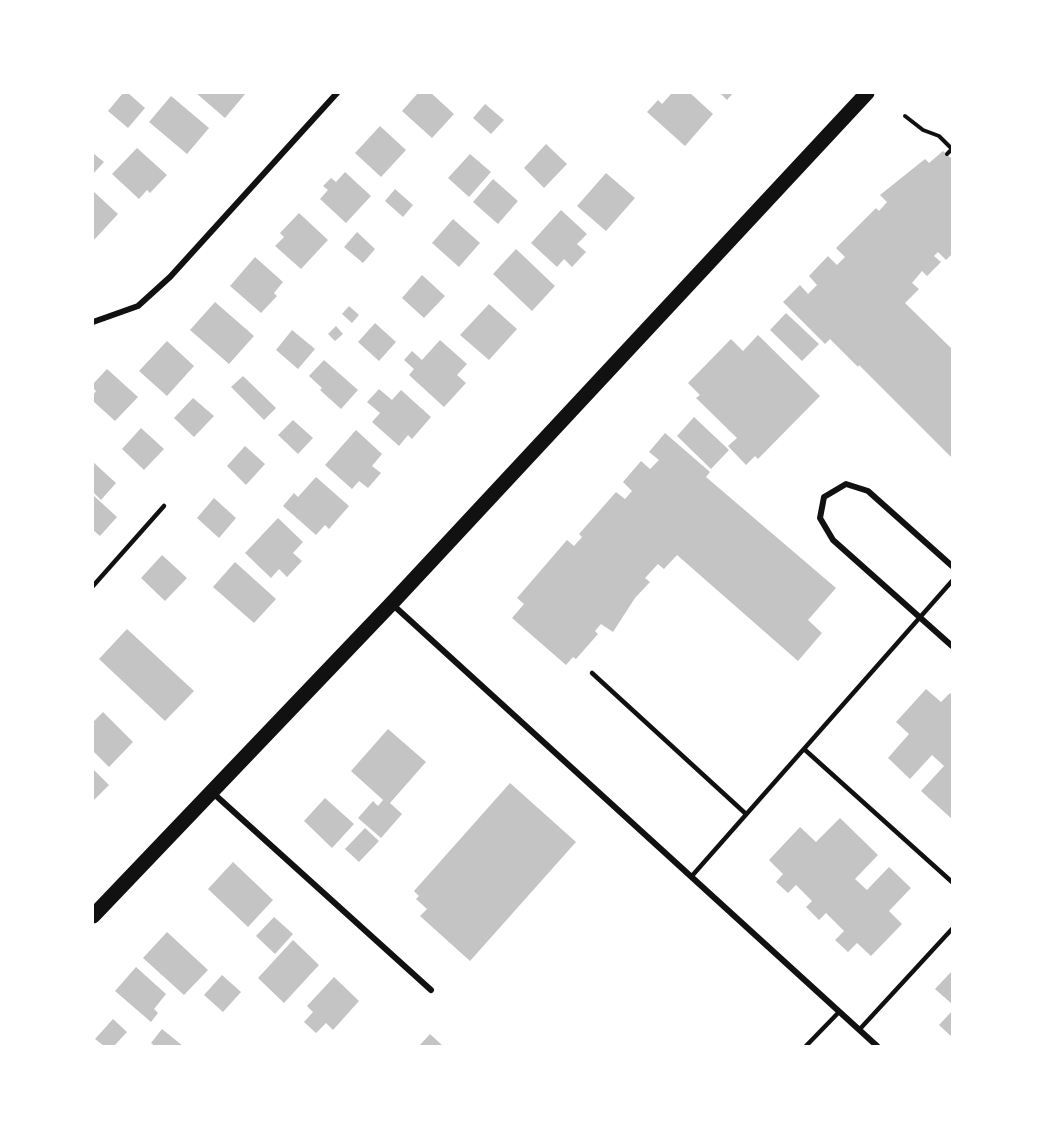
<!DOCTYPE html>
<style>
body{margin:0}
#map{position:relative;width:1045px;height:1139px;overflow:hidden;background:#fff;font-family:"Open Sans",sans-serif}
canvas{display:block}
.frame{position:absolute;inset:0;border:94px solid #fff;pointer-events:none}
</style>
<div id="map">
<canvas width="1045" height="1139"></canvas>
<div class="frame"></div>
</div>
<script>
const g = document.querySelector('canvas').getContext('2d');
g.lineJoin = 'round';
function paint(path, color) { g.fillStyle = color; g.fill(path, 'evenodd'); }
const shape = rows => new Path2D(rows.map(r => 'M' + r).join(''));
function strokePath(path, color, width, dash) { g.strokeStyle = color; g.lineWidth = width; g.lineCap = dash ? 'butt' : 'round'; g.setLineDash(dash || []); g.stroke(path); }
paint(shape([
 [123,93,128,93,145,108,128,128,108,111],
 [196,93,246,93,225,118],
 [418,93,431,93,454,114,432,138,402,111],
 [672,93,690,93,713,114,685,146,647,112,658,100,662,104],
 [720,93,733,93,727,100],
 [171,96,209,128,187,154,149,122],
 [485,104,504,120,491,134,473,118],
 [380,126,406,150,381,177,355,153],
 [546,144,567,164,544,188,524,168],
 [137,148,167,175,150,193,147,190,139,199,112,174],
 [943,151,952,159,952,254,946,260,938,252,934,256,941,262,927,276,922,271,912,283,919,289,905,303,952,349,952,458,859,365,858,367,830,339,825,344,783,302,800,285,808,294,817,285,809,276,828,256,837,265,845,257,836,248,876,208,879,211,887,202,880,195,925,159,929,163],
 [93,153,104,162,93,174],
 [470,154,491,172,469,197,448,178],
 [345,172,371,196,346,223,320,199,328,190,323,186,331,178,336,182],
 [606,173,635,198,606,231,577,206],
 [493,179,518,201,498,224,473,202],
 [395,189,413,205,403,217,385,201],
 [93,191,118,214,93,241],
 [561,210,587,234,577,244,586,252,572,267,564,259,557,267,531,243],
 [299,213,328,240,301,269,275,246,284,237,280,233],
 [453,219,480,243,459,267,432,243],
 [357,232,375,249,363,263,344,247],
 [516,249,555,286,532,311,493,274],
 [255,257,283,282,274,293,277,296,261,313,230,286],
 [422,275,445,296,424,318,402,298],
 [215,302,254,336,229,364,190,330],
 [489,304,517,329,489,360,460,335],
 [349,306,359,315,352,323,342,314],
 [786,313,819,344,802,361,770,330],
 [375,323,396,342,379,361,358,342],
 [336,326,343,334,335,341,328,334],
 [292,330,315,349,298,369,276,350],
 [758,335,820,396,758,459,755,456,746,465,728,446,737,438,696,398,700,395,688,383,731,339,743,351],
 [440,340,467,364,457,375,466,383,444,407,409,375,414,369,404,360,412,351,422,360],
 [167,341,194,366,167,396,139,371],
 [324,360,358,390,341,409,320,390,322,388,309,376],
 [107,369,138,397,115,421,93,401,93,395,96,391,93,388,93,384],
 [243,376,276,408,264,420,231,387],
 [379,389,392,400,401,390,431,417,412,439,408,435,399,446,372,422,380,413,367,402],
 [193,398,214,416,194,437,174,418],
 [694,417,729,450,711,469,677,436],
 [293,420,313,438,298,454,278,435],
 [141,428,164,449,144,470,122,449],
 [356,430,382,454,372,466,381,473,368,488,359,481,352,489,325,465],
 [665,433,710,472,706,477,836,588,808,620,822,633,798,661,677,555,664,569,658,564,645,578,650,582,635,598,613,632,601,624,595,631,598,634,576,659,573,657,566,665,512,618,524,604,517,598,567,540,574,546,582,537,579,534,616,492,625,499,632,491,623,482,641,461,650,469,659,460,649,452],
 [245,446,265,464,246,485,227,466],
 [93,462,116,483,101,500,93,492],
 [316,477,349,506,329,529,325,525,316,535,283,506,294,493,298,497],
 [93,495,117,517,100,536,93,530],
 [214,498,236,518,219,538,197,518],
 [278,518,303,542,293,553,302,561,287,577,279,569,271,578,245,553],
 [162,555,187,578,165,601,141,578],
 [235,562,276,599,254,623,213,587],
 [127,629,194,691,165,721,99,659],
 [926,689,941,702,950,693,952,695,952,819,921,791,944,766,932,755,910,779,888,758,909,734,896,722],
 [103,712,133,742,109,767,93,751,93,722],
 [388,729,426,762,390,803,402,814,381,838,358,818,373,801,378,806,383,800,351,771],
 [93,769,109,785,93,801],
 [510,783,576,842,470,961,420,916,427,909,416,899,419,896,414,891],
 [325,798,354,824,332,848,304,821],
 [840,818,878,855,855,879,867,890,889,867,911,888,889,911,902,924,871,956,857,943,848,952,835,940,844,931,826,913,819,920,806,907,812,901,796,885,788,893,776,882,783,874,769,860,800,827,816,842],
 [365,828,379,841,359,862,345,849],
 [233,862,273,900,248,927,208,889],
 [274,917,293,934,275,954,256,936],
 [167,932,208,970,184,995,143,958],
 [293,940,319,965,284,1003,258,978],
 [136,967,166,994,154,1009,158,1013,151,1022,115,991],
 [952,971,952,1004,935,989],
 [222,975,241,992,223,1012,204,995],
 [334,977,359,1001,333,1030,326,1023,316,1033,304,1022,313,1012,307,1006],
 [952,1011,952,1037,939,1025],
 [113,1019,127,1032,114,1046,104,1046,95,1039],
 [162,1029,183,1046,155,1046,151,1043],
 [430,1034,443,1046,419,1046]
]), '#c4c4c4');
strokePath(shape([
 [905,116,923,130,939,136,952,149],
 [947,154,952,149]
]), '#111', 4);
strokePath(shape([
 [93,586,164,506],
 [592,673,746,814],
 [804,749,952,882],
 [691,877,952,581],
 [859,1030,952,929],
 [806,1046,839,1012]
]), '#111', 4.5);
strokePath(shape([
 [93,322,138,306,170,277,337,93],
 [952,566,868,491,846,484,824,497,820,518,833,540,952,646],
 [392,604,877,1046],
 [213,793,431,990]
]), '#111', 6);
strokePath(shape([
 [93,916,391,604,867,93]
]), '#111', 15);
</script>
